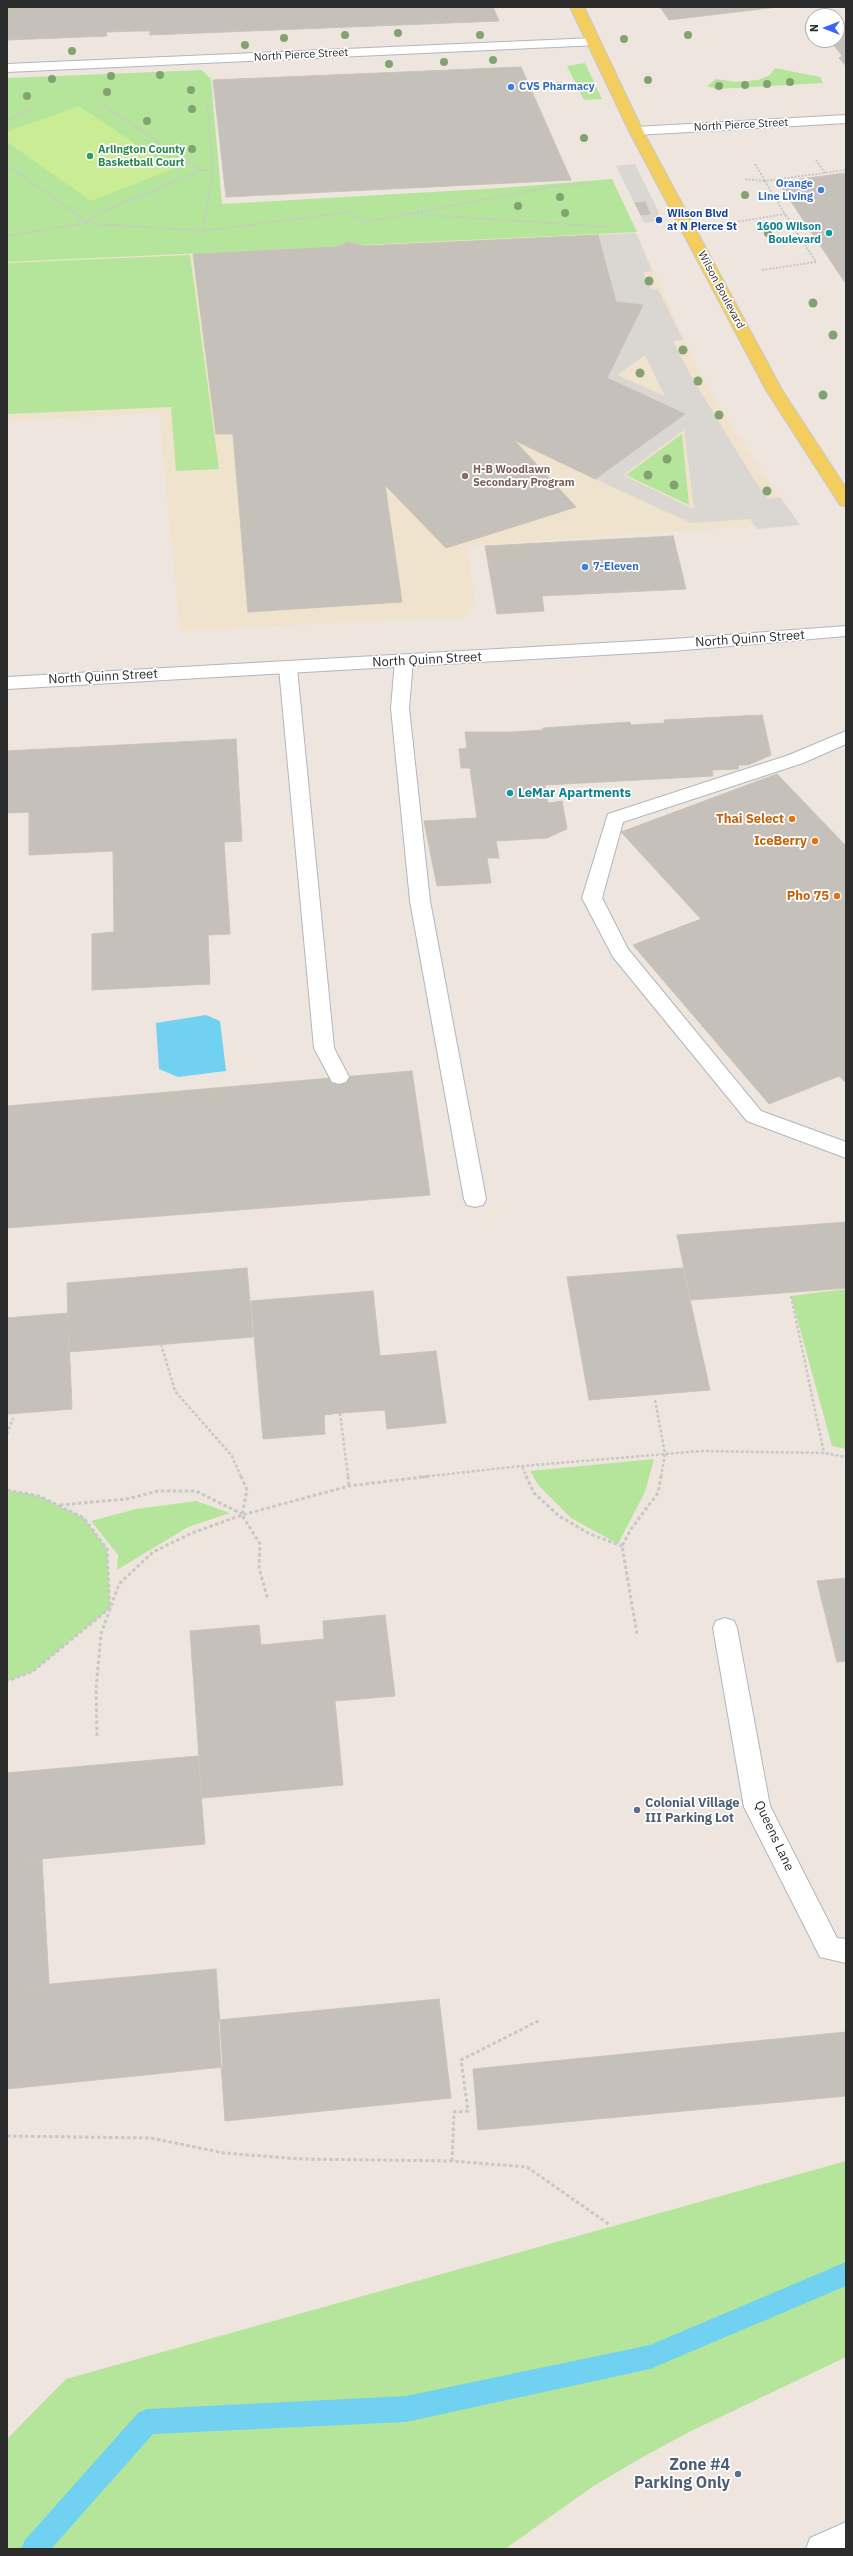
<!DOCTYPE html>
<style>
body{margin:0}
#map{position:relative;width:853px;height:2556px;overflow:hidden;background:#eee6de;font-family:"IBM Plex Sans",sans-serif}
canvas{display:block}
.frame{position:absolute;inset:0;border:8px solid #2c2c2c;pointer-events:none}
.north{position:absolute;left:805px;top:8px;width:40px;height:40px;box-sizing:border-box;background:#fff;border:1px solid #ababab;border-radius:50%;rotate:270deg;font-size:11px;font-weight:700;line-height:16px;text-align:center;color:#2c2c2c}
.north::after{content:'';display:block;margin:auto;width:14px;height:18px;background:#3c63fc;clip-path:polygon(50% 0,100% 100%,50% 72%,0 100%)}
</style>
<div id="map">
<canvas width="853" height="2556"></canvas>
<div class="frame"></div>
<div class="north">N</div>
</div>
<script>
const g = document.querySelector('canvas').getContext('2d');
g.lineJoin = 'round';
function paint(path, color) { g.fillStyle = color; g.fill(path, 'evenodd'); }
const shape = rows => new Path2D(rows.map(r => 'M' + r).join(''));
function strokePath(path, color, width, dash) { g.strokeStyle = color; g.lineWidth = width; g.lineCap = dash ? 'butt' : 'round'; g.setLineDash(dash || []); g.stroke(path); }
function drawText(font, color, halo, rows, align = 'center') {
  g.font = font + ' "IBM Plex Sans",sans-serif'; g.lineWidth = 3.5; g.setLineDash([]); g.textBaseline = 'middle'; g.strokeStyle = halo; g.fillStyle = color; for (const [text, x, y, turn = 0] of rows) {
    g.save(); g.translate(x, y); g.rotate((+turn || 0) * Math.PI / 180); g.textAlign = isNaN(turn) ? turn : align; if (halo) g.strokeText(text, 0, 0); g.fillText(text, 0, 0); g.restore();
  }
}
paint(shape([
 [637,232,699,372,733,428,797,523,467,546,475,601,464,619,396,620,180,631,159,413,7,421,7,262]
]), '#efe3cd');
paint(shape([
 [585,63,602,99,601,99,584,100,567,66],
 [775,68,820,77,823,83,716,89,707,86,716,79,737,82,758,80,770,75],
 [202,70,211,79,222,204,501,188,612,179,637,232,364,245,348,242,336,247,7,262,7,78],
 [190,255,219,469,176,471,171,407,7,414,7,263],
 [682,434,689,505,626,475],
 [846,1289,846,1449,832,1446,791,1296],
 [654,1459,645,1492,618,1544,571,1518,539,1486,530,1471],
 [7,1490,39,1496,84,1518,107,1549,110,1608,32,1672,7,1681],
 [196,1501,230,1513,188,1527,117,1570,118,1555,91,1521,136,1509],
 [846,2161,846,2357,689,2432,641,2458,592,2487,505,2549,7,2549,7,2439,66,2379]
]), '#b5e59a');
paint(shape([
 [79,106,173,169,91,201,7,142,7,132]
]), '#c9ec95');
paint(shape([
 [635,164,659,213,660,221,644,223,616,166],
 [636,233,652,271,643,273,652,290,658,289,683,340,673,341,691,376,756,483,768,499,780,497,800,525,757,529,750,519,691,523,595,479,685,414,607,378,642,305,616,302,598,235],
 [645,355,665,396,617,375],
 [684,430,694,509,693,509,623,475]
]), '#dad6d1');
paint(shape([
 [206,1015,220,1021,226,1071,178,1077,159,1069,156,1023]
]), '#70d1f1');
paint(shape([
 [846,2262,846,2286,650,2369,406,2422,153,2434,51,2549,21,2549,25,2540,138,2413,147,2409,406,2396,650,2345,846,2262]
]), '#70d1f1');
const building = shape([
 [7,7,493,7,499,21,150,35,150,31,137,31,106,32,107,36,7,40,7,7],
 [660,7,778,7,669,20,660,7],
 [846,23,846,66,839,58,842,56,830,40,837,40,837,24,846,23],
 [521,67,571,180,226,197,213,80,521,67],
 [846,173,846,284,778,182,846,173],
 [645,202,650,214,641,215,635,203,645,202],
 [598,235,616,302,643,305,607,378,685,414,595,479,514,440,576,507,446,548,385,485,402,602,248,612,233,434,216,434,193,254,336,247,348,242,365,246,598,235],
 [673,536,686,589,542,596,544,611,497,614,485,546,673,536],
 [762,715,771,755,748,765,739,765,738,769,712,770,713,776,545,785,548,803,562,801,567,829,547,838,496,841,499,858,487,858,491,883,437,886,424,821,477,818,470,768,461,768,459,749,467,748,465,732,512,732,543,730,543,728,630,722,631,725,665,723,664,720,762,715],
 [236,739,242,841,224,842,230,934,208,935,210,984,92,990,92,934,114,932,113,851,29,855,29,812,7,813,7,751,236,739],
 [777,774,846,846,846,869,844,870,846,872,846,1083,839,1076,769,1104,633,945,701,919,621,832,777,774],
 [412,1071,430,1195,7,1228,7,1106,412,1071],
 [846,1222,846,1288,691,1300,677,1235,846,1222],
 [247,1268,253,1337,69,1352,67,1283,247,1268],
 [683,1268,710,1390,589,1400,567,1277,683,1268],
 [373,1291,380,1356,436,1351,446,1423,387,1429,385,1410,340,1413,324,1415,325,1434,263,1439,251,1301,373,1291],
 [68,1313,72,1409,7,1414,7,1318,68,1313],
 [846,1578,846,1661,837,1662,817,1581,846,1578],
 [385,1615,395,1696,335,1701,343,1785,202,1798,190,1631,259,1625,261,1645,324,1639,323,1621,385,1615],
 [198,1756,205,1844,7,1862,7,1773,198,1756],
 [42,1859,49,1984,7,1988,7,1862,42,1859],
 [216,1969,223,2067,7,2089,7,1988,216,1969],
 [439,1999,451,2098,225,2121,218,2020,439,1999],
 [846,2032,846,2096,478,2130,473,2069,846,2032]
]);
paint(building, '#c6c0ba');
strokePath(building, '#c9c2b7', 1);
const lane = shape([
 [404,655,410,657,413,661,409,708,430,901,486,1199,483,1205,475,1207,467,1205,464,1199,410,901,391,708,395,661,398,657,404,655],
 [288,662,294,664,297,668,334,1048,349,1077,346,1082,339,1084,332,1082,314,1048,279,668,282,664,288,662],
 [846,731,846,744,803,763,623,822,602,898,628,949,761,1111,846,1142,846,1158,747,1121,613,957,582,898,608,814,789,755,846,731]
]);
const street = shape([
 [594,38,601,42,599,45,7,72,7,64,594,38],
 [725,1618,734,1621,737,1628,770,1806,837,1938,846,1939,846,1963,820,1957,744,1807,713,1628,716,1621,725,1618],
 [846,2522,846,2549,806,2549,810,2538,846,2522]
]);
const secondary = shape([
 [846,115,846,123,636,135,629,131,636,127,846,115],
 [846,626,846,636,673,651,7,689,7,677,673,639,846,626]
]);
const primary = shape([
 [570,7,584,7,643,131,782,390,846,488,846,506,840,505,766,390,629,131,570,7]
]);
strokePath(lane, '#b2b5bf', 2);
strokePath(street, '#b2b5bf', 2);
strokePath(secondary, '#b2b5bf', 2);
strokePath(primary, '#c8c8c8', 2);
strokePath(shape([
 [101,104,201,170,213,170],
 [7,119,36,108],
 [816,160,825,173],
 [755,164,765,181],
 [7,165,76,214,85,223,95,215,201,170],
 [745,179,765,181],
 [414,214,610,227],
 [735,222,785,214,765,181,846,170],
 [203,231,213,170,207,99],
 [7,236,85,223,203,231,349,212,364,222,564,185,591,183],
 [762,270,816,262,785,214]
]), '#c8c8c8', 2, [2, 1.5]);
strokePath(shape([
 [791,1296,824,1453],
 [161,1344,175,1391,232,1456,241,1477],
 [655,1400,665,1454,661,1477],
 [340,1413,348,1477],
 [7,1434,13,1418],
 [522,1467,527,1477],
 [422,1477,511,1467,701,1451,824,1453,846,1457]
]), '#c8c8c8', 2.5, [3, 2]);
strokePath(shape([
 [241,1476,247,1490,242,1515,260,1544,259,1568,268,1600],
 [348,1476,349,1486],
 [526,1476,534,1493,559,1516,590,1534,622,1546],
 [7,1490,39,1496,84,1518,107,1549,110,1608,32,1672,7,1681],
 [60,1505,127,1499,158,1491,196,1491,242,1514],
 [637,1634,622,1546,631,1529,658,1493,661,1476],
 [97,1736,96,1689,101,1634,119,1584,153,1552,192,1533,242,1515,349,1486,430,1476],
 [7,2136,151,2138,224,2153,301,2159,452,2161,527,2167,610,2225],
 [452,2161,454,2112,468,2111,461,2060,540,2020]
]), '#c8c8c8', 3, [3.5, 2.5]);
paint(lane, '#fff');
paint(street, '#fff');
paint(secondary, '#fff');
paint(primary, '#f3cd5e');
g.fillStyle = '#83a272';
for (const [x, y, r] of [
 [398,33,4],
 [345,35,4],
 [480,35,4],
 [688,35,4],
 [284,38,4],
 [624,39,4],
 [245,45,4],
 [72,51,4],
 [493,60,4],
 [444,62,4],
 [389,64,4],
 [160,75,4],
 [111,76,4],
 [52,79,4],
 [648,80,4],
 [790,82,4],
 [767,84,4],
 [745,85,4],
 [559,86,4],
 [719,86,4],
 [191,90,4],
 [107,92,4],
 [27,96,4],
 [192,109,4],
 [147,121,4],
 [584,138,4],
 [192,149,4],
 [745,195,4],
 [560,197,4],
 [518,206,4],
 [565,213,4],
 [768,233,4],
 [649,281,4.5],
 [813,303,4.5],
 [833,335,4.5],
 [683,350,4.5],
 [640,373,4.5],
 [698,381,4.5],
 [823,395,4.5],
 [719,415,4.5],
 [667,459,4.5],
 [648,475,4.5],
 [674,485,4.5],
 [767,491,4.5]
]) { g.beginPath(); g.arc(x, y, r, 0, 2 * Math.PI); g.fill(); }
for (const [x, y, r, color] of [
 [511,87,4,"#3f7fe0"],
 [90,156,4,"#2e9e5b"],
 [821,190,4,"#3f7fe0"],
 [659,220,4,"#1a4fb4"],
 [829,233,4,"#0f9aa8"],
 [465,476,4,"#8d6e63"],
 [585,567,4,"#3f7fe0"],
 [510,793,4,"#0f9aa8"],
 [792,819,4,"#e8710a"],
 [815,841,4,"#e8710a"],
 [837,896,4,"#e8710a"],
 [637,1810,4,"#5c6f8a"],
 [738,2474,4,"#5c6f8a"]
]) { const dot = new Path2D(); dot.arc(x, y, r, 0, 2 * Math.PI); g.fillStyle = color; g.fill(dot); strokePath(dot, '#fff', 1.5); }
drawText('11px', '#2c2c2c', '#fff', [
 ["North Pierce Street",301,55,-3],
 ["North Pierce Street",741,125,-3],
 ["Wilson Boulevard",721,290,62]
]);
drawText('bold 11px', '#366cbe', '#fff', [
 ["CVS Pharmacy",519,87],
 ["Orange",813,184,"right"],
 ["Line Living",813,197,"right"],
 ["7-Eleven",593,567]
], 'left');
drawText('bold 11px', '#27864d', '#fff', [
 ["Arlington County",98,150],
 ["Basketball Court",98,163]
], 'left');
drawText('bold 11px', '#164399', '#fff', [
 ["Wilson Blvd",667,214],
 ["at N Pierce St",667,227]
], 'left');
drawText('bold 11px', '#0d838f', '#fff', [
 ["1600 Wilson",821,227],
 ["Boulevard",821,240]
], 'right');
drawText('bold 11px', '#785e54', '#fff', [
 ["H-B Woodlawn",473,470],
 ["Secondary Program",473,483]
], 'left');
drawText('13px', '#2c2c2c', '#fff', [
 ["North Quinn Street",750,639,-4],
 ["North Quinn Street",427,660,-3],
 ["North Quinn Street",103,677,-3],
 ["Queens Lane",774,1836,65]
]);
drawText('bold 13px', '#0d838f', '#fff', [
 ["LeMar Apartments",518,793]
], 'left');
drawText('bold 13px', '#c56008', '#fff', [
 ["Thai Select",784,819],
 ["IceBerry",807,841],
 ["Pho 75",829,896]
], 'right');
drawText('bold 13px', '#4e5e75', '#fff', [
 ["Colonial Village",645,1803],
 ["III Parking Lot",645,1818]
], 'left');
drawText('bold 16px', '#4e5e75', '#fff', [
 ["Zone #4",730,2465],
 ["Parking Only",730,2483]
], 'right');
</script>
